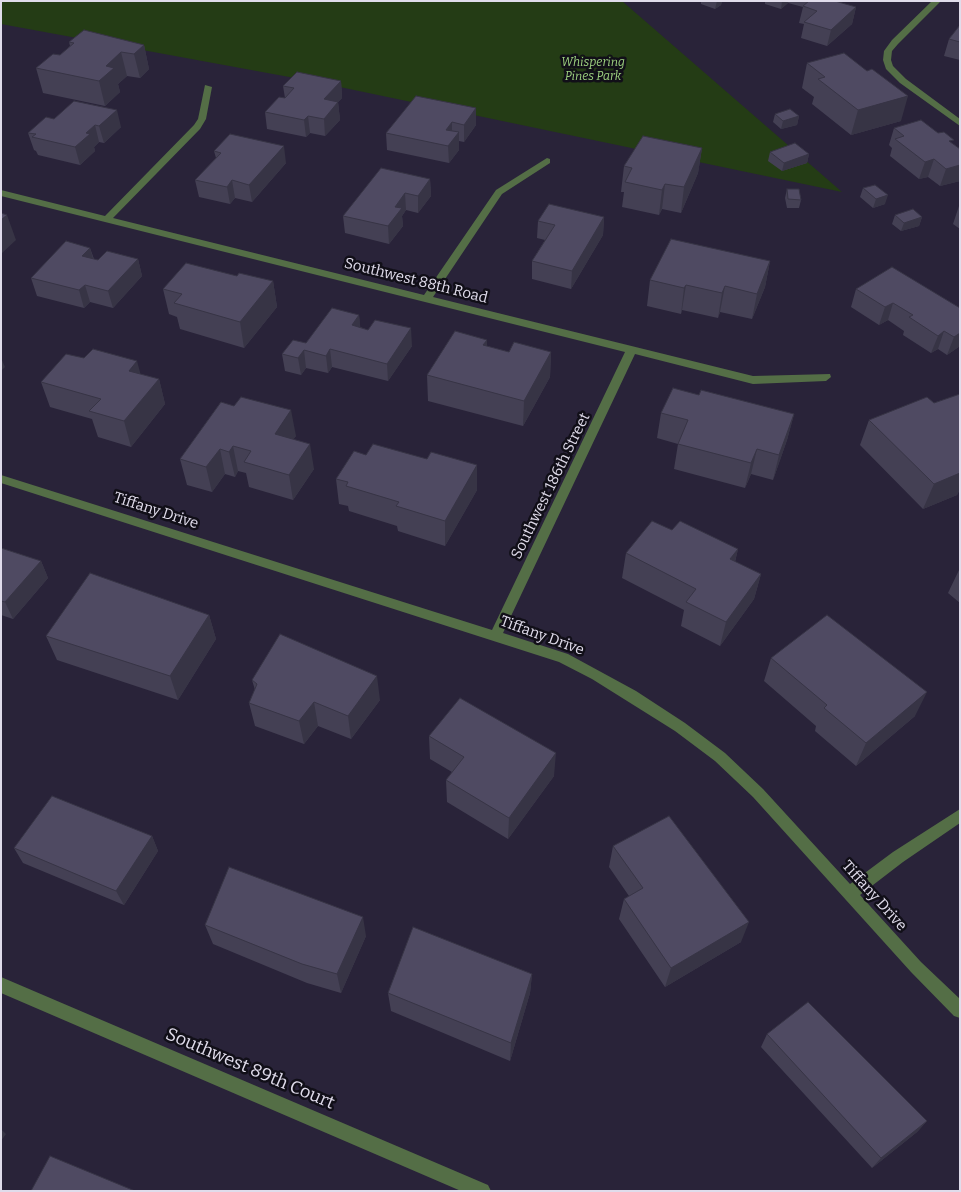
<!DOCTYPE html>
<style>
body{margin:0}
#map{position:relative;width:961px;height:1192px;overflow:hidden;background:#292339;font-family:Bitter,serif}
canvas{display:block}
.frame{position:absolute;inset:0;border:2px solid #e0dceb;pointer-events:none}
</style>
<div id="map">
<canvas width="961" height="1192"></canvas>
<div class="frame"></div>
</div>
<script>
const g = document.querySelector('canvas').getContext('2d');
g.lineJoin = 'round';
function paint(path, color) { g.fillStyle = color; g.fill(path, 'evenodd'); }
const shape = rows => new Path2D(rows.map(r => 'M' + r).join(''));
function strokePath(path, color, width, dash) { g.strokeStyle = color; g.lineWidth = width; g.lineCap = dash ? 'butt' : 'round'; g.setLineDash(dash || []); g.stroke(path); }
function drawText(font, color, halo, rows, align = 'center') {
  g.font = font + ' Bitter,serif'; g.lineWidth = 5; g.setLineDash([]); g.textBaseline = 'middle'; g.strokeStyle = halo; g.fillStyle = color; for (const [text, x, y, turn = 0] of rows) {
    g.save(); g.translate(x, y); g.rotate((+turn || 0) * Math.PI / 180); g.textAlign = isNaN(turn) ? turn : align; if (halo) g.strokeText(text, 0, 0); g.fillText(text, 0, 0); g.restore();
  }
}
paint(shape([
 [1,1,622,1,842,192,311,81,1,24]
]), '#243c15');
paint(shape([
 [932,1,941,1,898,44,892,51,891,60,893,66,906,79,960,119,960,126,900,83,886,69,883,60,884,51,892,40,932,1],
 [205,85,212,87,206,119,200,129,113,218,424,295,496,190,547,158,550,159,550,163,502,194,433,297,753,376,830,374,831,377,826,381,753,384,635,354,503,633,568,654,636,691,685,723,725,753,763,789,850,884,893,852,960,809,960,823,903,862,860,895,921,962,960,999,960,1018,954,1016,911,972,753,797,715,761,675,731,592,679,559,662,1,483,1,475,492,630,625,352,1,196,1,190,105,216,194,125,198,119,205,85],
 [1,977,488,1185,491,1191,461,1191,1,993,1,977]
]), '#546e46');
paint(shape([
 [701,1,722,1,721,5,715,9,701,4],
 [765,1,835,1,856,7,852,24,827,46,801,38,804,24,799,23,803,7,788,3,781,9,765,4],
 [960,25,960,60,944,56,949,39],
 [69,42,144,45,149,69,140,78,127,76,118,84,120,92,105,106,43,93,36,68,60,55,70,46],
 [807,63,901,121,851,135,812,104,814,97,802,88],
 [341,81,342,98,338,102,340,120,325,136,310,133,306,137,267,129,265,112,285,98,283,86],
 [476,108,476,125,464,142,459,141,459,150,449,163,387,150,386,133],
 [775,114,799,116,797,125,781,129,773,122],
 [54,119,121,127,104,143,99,142,94,147,95,151,80,165,38,155,36,151,34,150,28,133],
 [894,128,953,144,960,149,960,181,940,186,928,177,919,179,890,156,892,148,889,145],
 [702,148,698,173,681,213,662,209,659,215,622,207,624,192,621,192,624,166],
 [214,151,286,163,252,202,235,198,230,204,199,197,195,180,216,158],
 [770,152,809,154,807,163,782,171,768,161],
 [430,179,431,196,418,213,406,210,402,216,403,226,389,244,345,233,343,216],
 [863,188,885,204,873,208,860,197],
 [787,189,801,200,799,208,787,208,785,198],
 [959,206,960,206,960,229,953,224],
 [895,215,922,217,919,226,901,231,892,224],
 [604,217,603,235,571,289,532,279,532,261,545,240,537,238,538,221],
 [90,248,94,259,98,260,138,259,142,276,113,308,90,302,84,308,37,296,31,278],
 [770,261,765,287,752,319,720,312,718,318,682,310,681,314,647,306,650,280],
 [237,276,273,281,277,307,244,348,180,329,177,317,169,314,163,289],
 [856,289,960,308,960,346,947,355,938,349,931,353,903,335,904,331,888,320,879,325,851,307],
 [359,315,360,327,412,346,388,381,332,367,328,373,306,368,301,375,285,371,282,354,306,343],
 [487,340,487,346,509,352,551,352,550,377,523,426,428,401,427,375],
 [140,374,159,379,165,404,131,447,98,437,92,419,50,407,41,382],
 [960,394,960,489,957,495,923,509,860,445,869,420,934,403],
 [699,395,794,414,787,440,773,480,751,474,745,488,674,469,678,444,657,438,661,413],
 [221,402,296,436,293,439,314,469,293,500,249,487,246,473,238,471,235,477,225,474,212,492,187,485,180,459],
 [336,479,477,490,445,546,398,531,397,526,349,511,348,506,339,504],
 [672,530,738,549,735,562,761,574,754,599,720,646,681,626,684,610,622,578,626,553],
 [1,548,41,561,48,578,13,619,1,615],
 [960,568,960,603,948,593],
 [209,615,216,639,178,700,57,660,46,636],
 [771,658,915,716,856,766,815,731,816,726,764,681],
 [252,680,380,700,351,739,318,726,304,744,255,726,249,703,255,690],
 [429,736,554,776,508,839,447,802,446,780,452,772,430,759],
 [152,836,158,851,124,905,23,863,14,848],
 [613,846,741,942,665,987,619,919,624,899,629,896,609,867],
 [205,925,366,936,341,993,307,983,213,944],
 [532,974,530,993,510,1061,391,1011,388,993],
 [767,1034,927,1121,917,1132,872,1168,761,1047]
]), '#444054');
paint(shape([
 [717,1,722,1,721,5,715,9],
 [782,1,789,1,788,3,781,9],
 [856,7,852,24,827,46,831,30],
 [144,45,149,69,140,78,134,54],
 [121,52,127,76,118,84,120,92,105,106,99,81,106,66],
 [341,81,342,98,325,116,324,99],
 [908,96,901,121,851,135,858,110],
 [338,102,340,120,325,136,324,119],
 [476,108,476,125,464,142,464,125],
 [117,110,121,127,104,143,99,126],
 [308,116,310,133,306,137,304,120],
 [799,116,797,125,781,129,783,121],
 [452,122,452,139,446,130],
 [95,125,99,142,94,147,95,151,80,165,75,147,86,133],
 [459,132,459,150,449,163,448,146],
 [284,146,286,163,252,202,249,185],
 [702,148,698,173,681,213,684,187],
 [809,154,807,163,782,171,784,163],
 [934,159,928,177,919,179,925,162],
 [960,165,960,181,940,186,946,169],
 [430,179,431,196,418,213,418,196],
 [232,180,235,198,230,204,227,187],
 [665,184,662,209,659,215,662,190],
 [405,193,406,210,402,216,403,226,389,244,388,226,395,207],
 [888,195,885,204,873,208,876,199],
 [7,215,16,240,1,254,1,220],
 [604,217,603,235,571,289,572,271],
 [922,217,919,226,901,231,904,223],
 [90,248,95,265,82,256],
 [138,259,142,276,113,308,108,291],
 [770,261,765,287,752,319,757,294],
 [273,281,277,307,244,348,240,322],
 [85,285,90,302,84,308,79,290],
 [686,285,682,310,681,314,684,288],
 [725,286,720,312,718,318,722,293],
 [893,303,888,320,879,325,885,307],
 [359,315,361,333,352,325],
 [411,328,412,346,388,381,387,364],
 [944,331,938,349,931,353,938,336],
 [960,333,960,346,947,355,954,337],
 [487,340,487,365,483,345],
 [330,349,332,367,328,373,326,356],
 [304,350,306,368,301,375,298,358],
 [551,352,550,377,523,426,524,401],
 [1,358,5,367,1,371],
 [137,361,144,387,129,371],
 [159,379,165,404,131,447,124,421],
 [291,410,296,436,279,459,275,434],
 [794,414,787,440,773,480,779,455],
 [310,444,314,469,293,500,289,475],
 [233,446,238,471,235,477,229,452],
 [220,449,225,474,212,492,206,467],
 [757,449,751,474,745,488,751,463],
 [960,464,960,489,957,495,923,509,934,484],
 [477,465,477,490,445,546,445,521],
 [738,549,732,573,730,559],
 [41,561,48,578,13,619,5,602],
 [761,574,754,599,720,646,726,622],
 [209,615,216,639,178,700,170,676],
 [377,676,380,700,351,739,348,716],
 [927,692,915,716,856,766,866,743],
 [314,702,318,726,304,744,299,721],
 [556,753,554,776,508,839,509,818],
 [152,836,158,851,124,905,116,891],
 [363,917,366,936,341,993,337,974],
 [749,922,741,942,665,987,671,968],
 [532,974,530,993,510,1061,511,1043],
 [927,1121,917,1132,872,1168,881,1158],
 [1,1129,6,1134,1,1141]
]), '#373445');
const building = shape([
 [809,1,835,1,856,7,831,30,804,22,817,11,803,6,809,1],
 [960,25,960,42,949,39,960,25],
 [84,30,144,45,134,54,121,52,106,66,114,68,99,81,36,68,53,54,60,55,74,43,69,42,84,30],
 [844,53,867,71,872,69,908,96,858,110,818,79,825,77,807,63,844,53],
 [297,72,341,81,324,99,338,102,324,119,308,116,304,120,265,112,279,97,285,98,294,88,283,86,297,72],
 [416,96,476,108,464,125,452,122,446,130,459,132,448,146,386,133,416,96],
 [74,101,117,110,99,126,95,125,86,133,90,134,75,147,32,137,36,134,28,133,46,117,54,119,74,101],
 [790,109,799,116,783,121,775,114,790,109],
 [921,120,938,133,944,132,954,140,949,141,960,149,960,165,946,169,934,159,925,162,895,139,904,136,894,128,921,120],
 [230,134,284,146,249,185,232,180,227,187,195,180,221,153,214,151,230,134],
 [643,136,702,148,684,187,665,184,662,190,625,182,632,168,624,166,643,136],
 [795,143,809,154,784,163,770,152,795,143],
 [381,168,430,179,418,196,405,193,395,207,402,208,388,226,343,216,381,168],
 [875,185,888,195,876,199,863,188,875,185],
 [787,189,799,189,801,200,788,199,787,189],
 [549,204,604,217,572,271,532,261,555,225,538,221,549,204],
 [913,209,922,217,904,223,895,215,913,209],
 [1,213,7,215,1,220,1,213],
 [671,239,770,261,757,294,725,286,722,293,686,285,684,288,650,280,671,239],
 [66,241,90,248,82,256,98,260,107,251,138,259,108,291,85,285,79,290,31,278,66,241],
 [186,263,237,276,239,273,273,281,240,322,174,303,182,294,163,289,186,263],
 [892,267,960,308,960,333,954,337,944,331,938,336,909,317,913,315,893,303,885,307,856,289,892,267],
 [332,308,359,315,352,325,368,330,375,320,411,328,387,364,330,349,326,356,304,350,298,358,282,354,293,340,306,343,332,308],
 [455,331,487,340,483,345,509,352,514,342,551,352,524,401,427,375,455,331],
 [93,349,137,361,129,371,159,379,124,421,89,411,101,399,41,382,66,354,84,358,93,349],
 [673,388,699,395,701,390,794,414,779,455,757,449,751,463,678,444,688,420,661,413,673,388],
 [960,394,960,473,934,484,869,420,927,397,934,403,960,394],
 [241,397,291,410,275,434,310,444,289,475,244,462,251,451,233,446,229,452,220,449,206,467,180,459,221,402,234,406,241,397],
 [373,444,427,459,431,452,477,465,445,521,396,506,399,502,346,486,348,482,336,479,354,451,366,455,373,444],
 [652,521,672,530,680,521,738,549,730,559,761,574,726,622,686,602,696,589,626,553,652,521],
 [1,548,41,561,5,602,1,601,1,548],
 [90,573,209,615,170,676,46,636,90,573],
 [827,615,927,692,866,743,824,708,827,705,771,658,827,615],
 [280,634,377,676,348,716,314,702,299,721,249,703,257,684,252,680,280,634],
 [460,698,556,753,509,818,446,780,464,757,429,736,460,698],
 [52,796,152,836,116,891,14,848,52,796],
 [669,816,749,922,671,968,624,899,643,888,613,846,669,816],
 [229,867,363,917,337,974,302,964,205,925,229,867],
 [413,927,532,974,511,1043,388,993,413,927],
 [808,1002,927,1121,881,1158,767,1034,808,1002],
 [50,1156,135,1191,31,1191,50,1156]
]);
paint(building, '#4f4a62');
strokePath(building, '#373445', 1);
drawText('italic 12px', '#9ed280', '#110f18', [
 ["Whispering",593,63],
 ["Pines Park",593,77]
]);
drawText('15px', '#e0dceb', '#110f18', [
 ["Southwest 88th Road",416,281,14],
 ["Southwest 186th Street",551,486,-64],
 ["Tiffany Drive",156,511,18],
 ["Tiffany Drive",542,636,20],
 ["Tiffany Drive",874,896,48]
]);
drawText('18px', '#e0dceb', '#110f18', [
 ["Southwest 89th Court",250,1069,23]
]);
</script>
